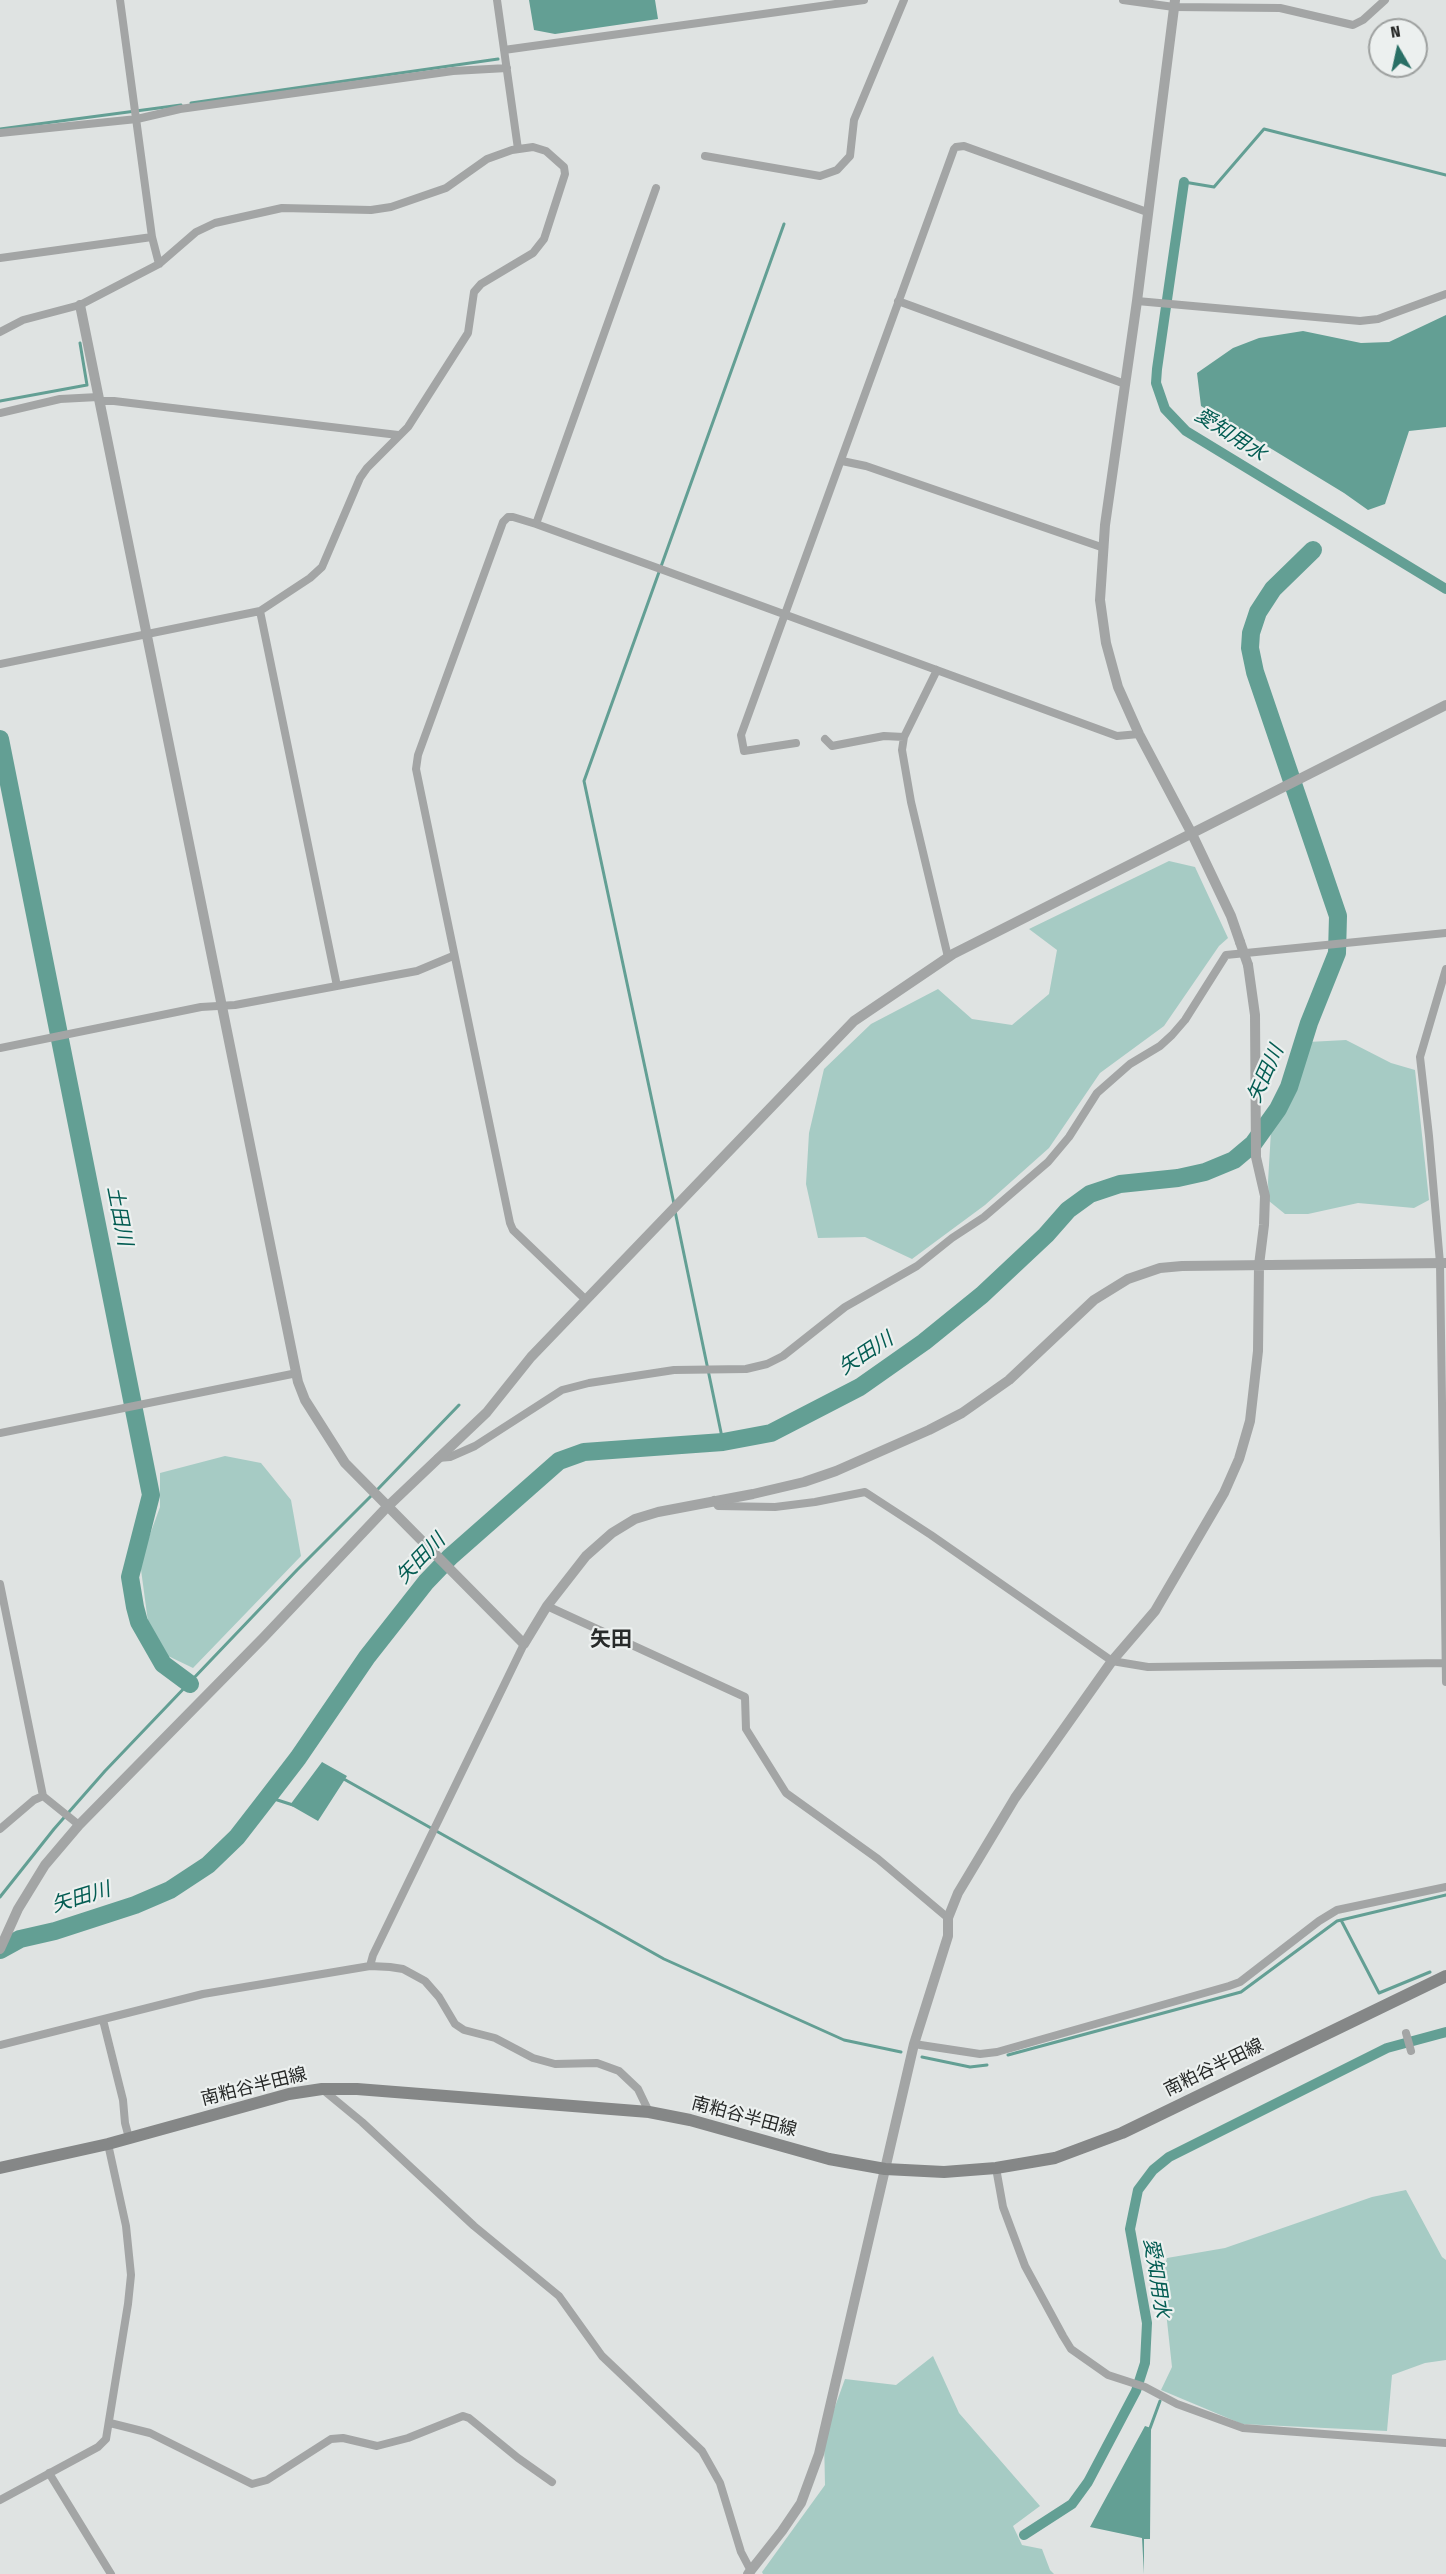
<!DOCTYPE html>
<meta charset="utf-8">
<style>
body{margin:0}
#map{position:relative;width:1446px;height:2574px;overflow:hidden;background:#dfe3e2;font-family:"Fira Sans Condensed",sans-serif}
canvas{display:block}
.north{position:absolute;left:1368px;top:18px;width:60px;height:60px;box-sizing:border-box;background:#ecf0ef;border:2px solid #9da09f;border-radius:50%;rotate:351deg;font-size:16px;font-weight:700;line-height:24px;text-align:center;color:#262827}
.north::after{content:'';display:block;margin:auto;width:21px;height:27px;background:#296f65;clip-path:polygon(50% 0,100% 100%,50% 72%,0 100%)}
</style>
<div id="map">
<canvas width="1446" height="2574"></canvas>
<div class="north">N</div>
</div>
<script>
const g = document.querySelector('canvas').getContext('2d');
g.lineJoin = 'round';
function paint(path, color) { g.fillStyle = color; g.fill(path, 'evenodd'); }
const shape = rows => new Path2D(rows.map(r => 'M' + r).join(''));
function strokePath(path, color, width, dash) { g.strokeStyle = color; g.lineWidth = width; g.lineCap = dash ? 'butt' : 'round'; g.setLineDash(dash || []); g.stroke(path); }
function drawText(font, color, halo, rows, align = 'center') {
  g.font = font + ' "Fira Sans Condensed","Noto Sans JP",sans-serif'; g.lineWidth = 4.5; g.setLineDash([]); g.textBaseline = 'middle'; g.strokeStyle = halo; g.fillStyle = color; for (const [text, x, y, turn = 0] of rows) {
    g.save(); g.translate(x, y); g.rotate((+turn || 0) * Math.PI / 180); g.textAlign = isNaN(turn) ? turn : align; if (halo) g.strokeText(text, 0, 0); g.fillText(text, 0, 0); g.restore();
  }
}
paint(shape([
 [1169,861,1195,867,1228,938,1219,946,1164,1026,1100,1073,1049,1148,985,1205,912,1259,865,1237,818,1238,806,1184,809,1133,824,1069,871,1024,938,989,972,1019,1012,1025,1049,994,1057,950,1029,929],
 [1346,1040,1391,1063,1415,1070,1429,1200,1414,1208,1358,1203,1308,1214,1285,1214,1269,1201,1268,1182,1271,1131,1291,1094,1308,1042],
 [225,1456,261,1463,291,1500,301,1556,193,1668,164,1654,148,1622,140,1562,160,1507,160,1473],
 [1406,2190,1442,2257,1446,2260,1446,2360,1425,2363,1392,2375,1387,2431,1242,2424,1161,2390,1172,2367,1162,2275,1167,2258,1225,2248,1372,2197],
 [933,2356,959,2413,1040,2506,1013,2526,1022,2545,1042,2549,1050,2570,1054,2574,763,2574,762,2572,825,2485,824,2437,845,2379,896,2385]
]), '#a6cbc4');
paint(shape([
 [529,0,655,0,658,19,555,34,534,30],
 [1446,315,1446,427,1409,431,1385,504,1368,510,1344,493,1201,406,1197,373,1233,348,1259,338,1303,331,1361,343,1389,342],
 [322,1762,347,1776,318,1821,290,1805],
 [1145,2426,1151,2428,1150,2539,1144,2539,1144,2574,1142,2538,1090,2527]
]), '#639f94');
strokePath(shape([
 [191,103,498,59],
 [0,129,181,105],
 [1184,182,1214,187,1264,129,1446,175],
 [0,401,87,385,80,343],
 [674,1204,584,781,784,224],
 [675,1211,723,1442],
 [377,1490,459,1405],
 [342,1778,664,1959,844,2040,901,2052],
 [268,1797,293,1805],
 [0,1897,54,1829,105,1771,297,1570,372,1495],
 [1341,1920,1379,1993,1430,1972],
 [1008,2055,1241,1992,1337,1921,1446,1895],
 [922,2057,970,2067,987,2065],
 [1149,2431,1160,2401]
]), '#639f94', 3);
strokePath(shape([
 [1184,182,1157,369,1156,383,1165,409,1186,431,1446,589],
 [1024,2535,1072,2504,1088,2482,1136,2391,1145,2363,1147,2323,1130,2229,1138,2190,1153,2170,1169,2157,1387,2048,1446,2032]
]), '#639f94', 10);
strokePath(shape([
 [0,739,151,1495,130,1577,135,1607,139,1622,163,1664,190,1684],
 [0,1950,20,1939,55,1931,135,1905,170,1890,208,1865,237,1837,268,1797,298,1758,367,1657,426,1582,450,1557,559,1461,584,1452,723,1442,771,1433,860,1387,924,1342,982,1295,1046,1235,1068,1210,1090,1194,1120,1184,1178,1178,1205,1172,1234,1160,1253,1144,1278,1109,1289,1087,1309,1023,1337,953,1338,916,1255,672,1250,648,1251,633,1258,612,1273,589,1313,550]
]), '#639f94', 18);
strokePath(shape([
 [120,0,152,237,159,264],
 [497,0,518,149],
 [1123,0,1174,7,1280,8,1353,25,1363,20,1385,0],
 [504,50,864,0],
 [0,133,137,119,180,109,453,71,507,68],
 [705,156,820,176,837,170,850,156,854,120,904,0],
 [0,258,152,237],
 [898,301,1125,384],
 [1137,301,1360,321,1378,319,1446,294],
 [0,332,23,320,80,305,159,264,196,232,215,223,282,208,371,210,391,207,446,188,487,159,512,150,533,147,546,151,564,167,565,174,544,239,533,253,481,284,474,292,468,333,408,427,367,468,360,478,322,567,310,578,260,611,0,664],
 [100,401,114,401,398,435],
 [0,413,60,399,98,397],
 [842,461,866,466,1104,548],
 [536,524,656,188],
 [260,611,337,986],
 [937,670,904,737,902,750,911,802,948,957],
 [825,739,832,746,884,736,904,737],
 [796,743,744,751,741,735,954,149,956,147,964,146,1147,212],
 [1446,969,1420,1057,1429,1136,1440,1263,1446,1682],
 [0,1048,201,1007,235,1005,417,971,453,956],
 [586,1300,513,1230,510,1223,416,769,418,755,503,522,508,517,513,517,536,524,666,571,1117,736,1139,734],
 [0,1433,297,1373],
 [438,1458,450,1457,475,1446,562,1390,589,1383,674,1370,746,1369,767,1364,783,1356,845,1307,917,1266,952,1238,984,1217,1048,1162,1069,1137,1097,1093,1130,1064,1160,1046,1172,1035,1185,1020,1226,955,1446,933],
 [714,1500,718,1506,775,1507,815,1502,865,1492,931,1535,1112,1661,1148,1667,1445,1663],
 [0,1584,43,1796,79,1825],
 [547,1606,745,1697,746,1729,786,1793,878,1859,948,1918],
 [0,1829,34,1800,43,1796],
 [370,1966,373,1955,524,1644],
 [103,2020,123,2100,125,2123,129,2138],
 [1406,2033,1411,2051],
 [914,2044,980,2054,997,2052,1229,1986,1240,1982,1319,1921,1337,1910,1446,1887],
 [0,2045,203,1994,370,1966,390,1967,403,1969,425,1981,439,1997,455,2024,464,2030,495,2038,533,2058,555,2064,597,2063,619,2071,638,2089,649,2112],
 [322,2089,362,2122,474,2226,559,2296,602,2356,702,2451,720,2483,741,2552,751,2571],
 [996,2168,1003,2207,1025,2266,1063,2336,1071,2349,1108,2375,1145,2387,1177,2404,1243,2428,1446,2443],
 [110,2423,150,2433,252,2484,267,2480,331,2439,343,2438,377,2446,408,2438,463,2416,469,2418,518,2458,552,2482],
 [49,2473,111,2574],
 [0,2500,98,2447,106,2439,128,2304,131,2275,126,2226,108,2144]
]), '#a3a5a5', 8);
strokePath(shape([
 [1175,0,1137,301,1105,525,1100,600,1106,643,1118,687,1139,734,1192,834,1231,916,1240,942],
 [80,305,298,1382,305,1400,345,1463,524,1644,547,1606,586,1556,612,1533,635,1519,658,1512,753,1494,804,1482,836,1471,929,1430,962,1413,1009,1380,1094,1300,1128,1279,1160,1268,1182,1266,1446,1263],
 [0,1949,18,1909,45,1865,79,1825,264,1637,387,1507,487,1412,531,1357,854,1021,953,954,1446,705],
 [748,2574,782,2531,801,2503,819,2454,914,2044,948,1936,948,1918,958,1893,1015,1798,1112,1661,1155,1611,1224,1493,1239,1459,1250,1421,1258,1351,1259,1265,1264,1225,1265,1196,1256,1157,1255,1015,1248,965]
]), '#a3a5a5', 10);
strokePath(shape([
 [0,2168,108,2144,289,2094,322,2089,357,2089,649,2112,690,2120,829,2159,885,2169,944,2172,996,2168,1055,2158,1122,2133,1446,1976]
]), '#858787', 12);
strokePath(shape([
 [1240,942,1248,965]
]), '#a3a5a5', 10);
drawText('18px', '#262827', '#ecf0ef', [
 ["南粕谷半田線",1214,2068,-26],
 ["南粕谷半田線",254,2087,-14],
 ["南粕谷半田線",744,2117,15]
]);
drawText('italic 20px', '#035c52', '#ecf0ef', [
 ["愛知用水",1230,435,33],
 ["矢田川",1266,1074,-66],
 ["土田川",119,1216,79],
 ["矢田川",866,1354,-33],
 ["矢田川",421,1559,-46],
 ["矢田川",81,1898,-17],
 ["愛知用水",1156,2278,81]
]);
drawText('bold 21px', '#282b2a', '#ecf0ef', [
 ["矢田",611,1640]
]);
</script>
